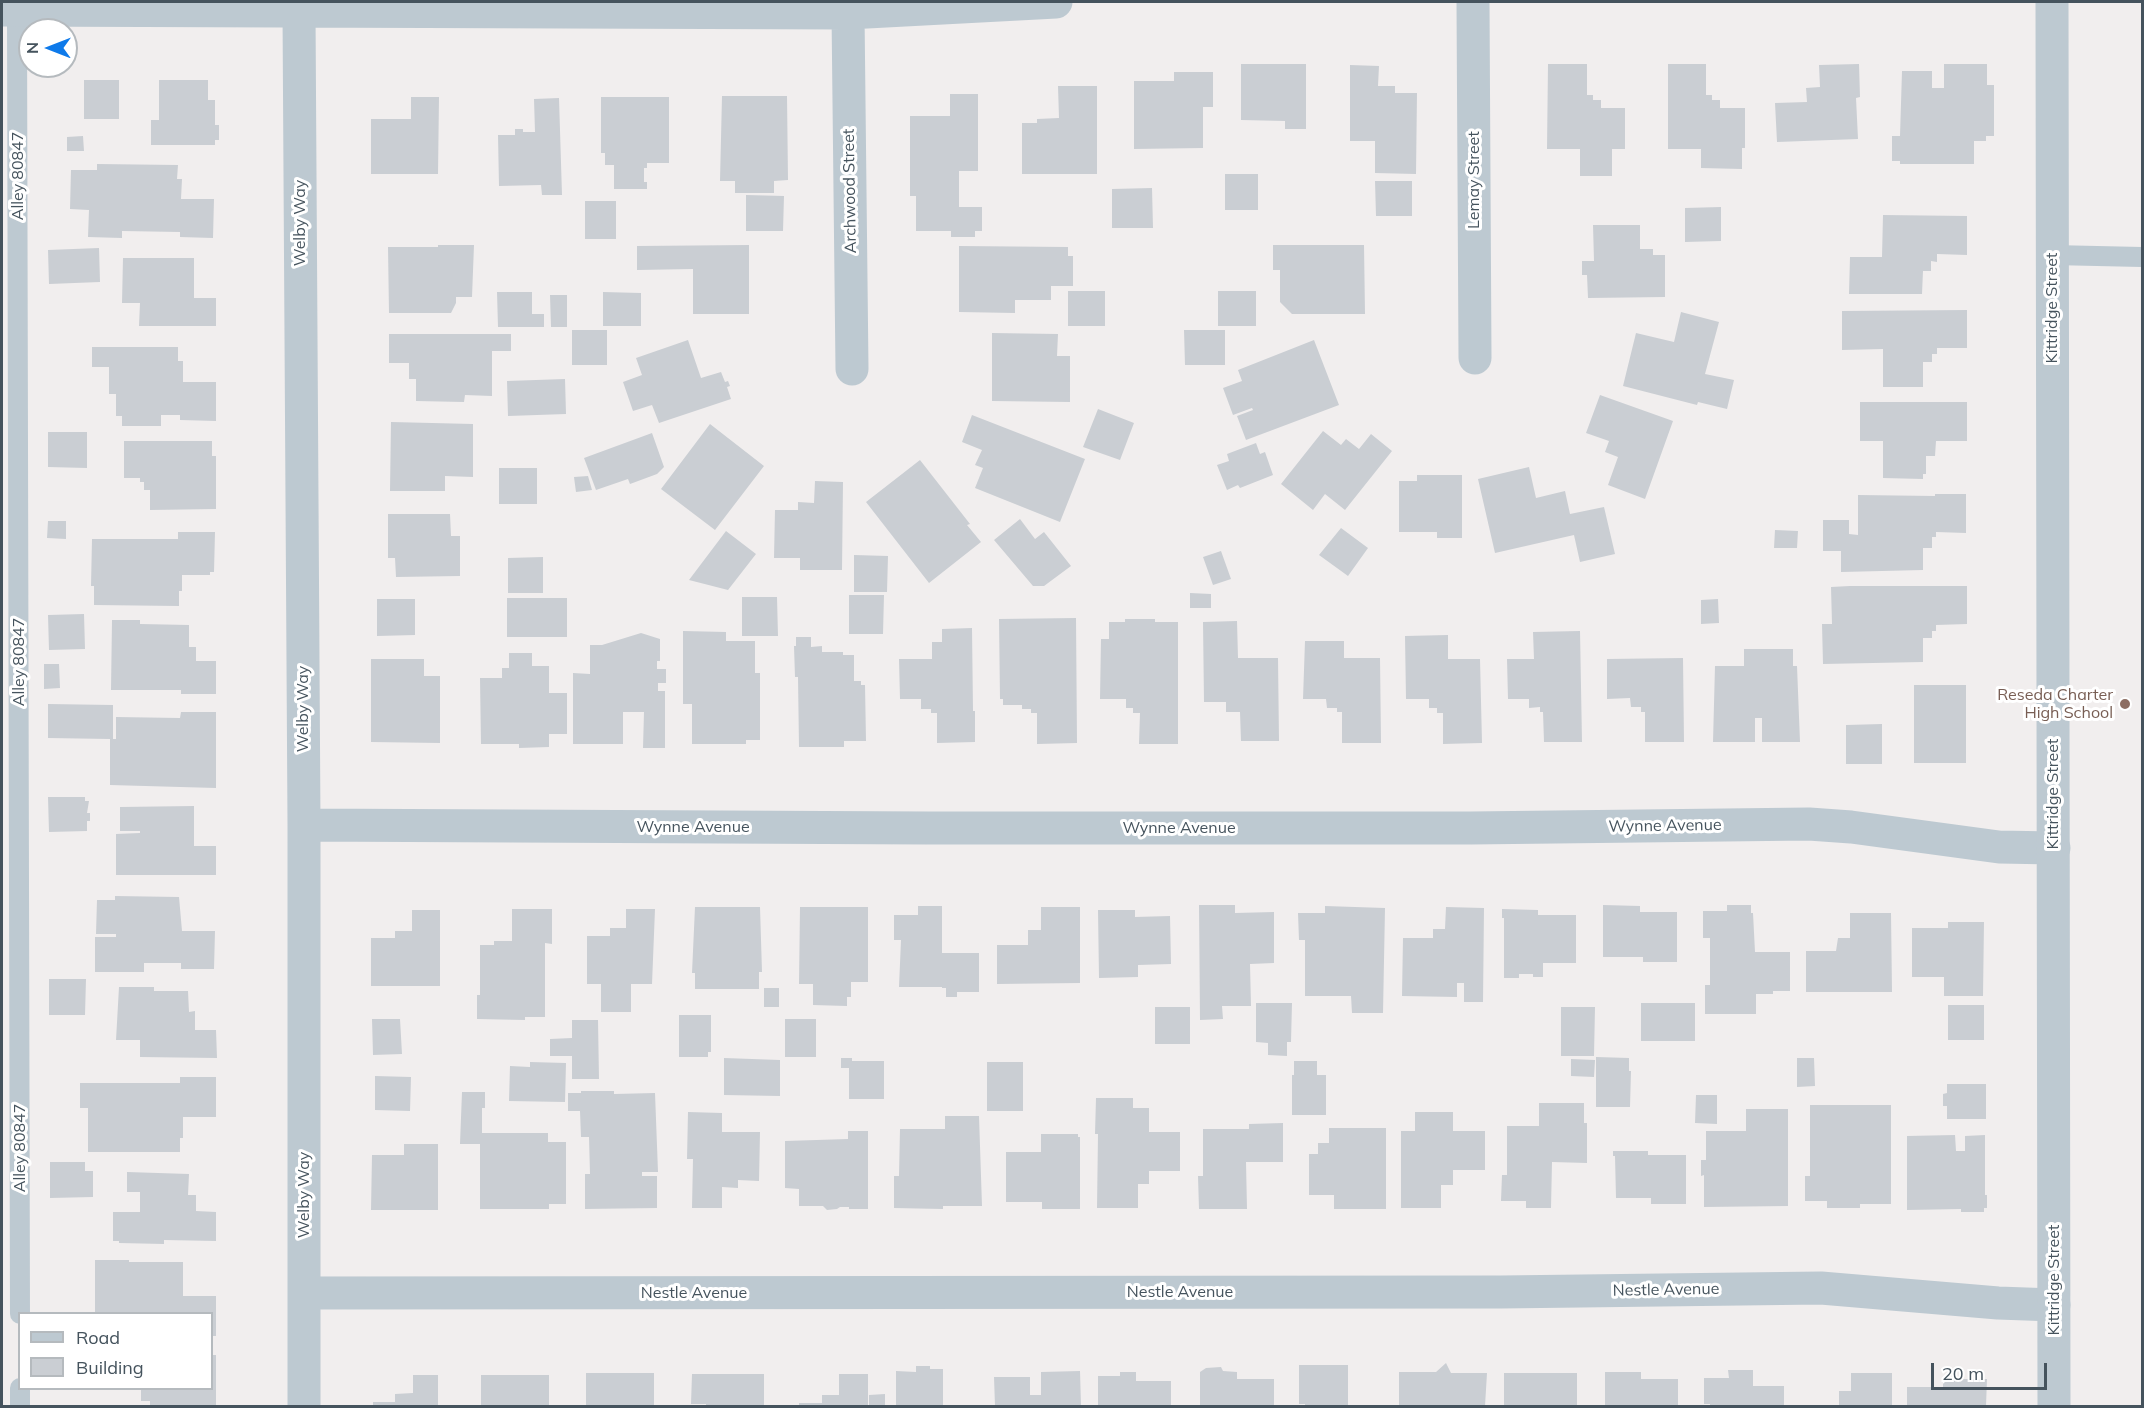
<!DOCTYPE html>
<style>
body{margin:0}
#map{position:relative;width:2144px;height:1408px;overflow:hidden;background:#f1eeee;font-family:Mulish,sans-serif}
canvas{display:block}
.frame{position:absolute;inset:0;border:3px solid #45535d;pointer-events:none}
.legend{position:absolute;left:18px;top:1312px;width:195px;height:78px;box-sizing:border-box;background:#fff;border:2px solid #b5babe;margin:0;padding:8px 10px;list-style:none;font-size:18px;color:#45535d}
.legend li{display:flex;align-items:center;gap:12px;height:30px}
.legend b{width:30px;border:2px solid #b5babe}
.north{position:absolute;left:18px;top:18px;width:60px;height:60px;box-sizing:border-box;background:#fff;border:2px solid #b5babe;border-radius:50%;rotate:270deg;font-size:16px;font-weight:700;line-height:24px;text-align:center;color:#45535d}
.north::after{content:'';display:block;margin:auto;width:21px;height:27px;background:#0e7aea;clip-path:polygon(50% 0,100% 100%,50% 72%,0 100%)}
.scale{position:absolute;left:1931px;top:1363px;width:116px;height:27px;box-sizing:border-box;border:3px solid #45535d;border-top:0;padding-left:8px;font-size:18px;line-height:21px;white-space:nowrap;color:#45535d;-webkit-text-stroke:4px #fff;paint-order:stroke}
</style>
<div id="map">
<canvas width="2144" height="1408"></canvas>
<div class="frame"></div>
<ul class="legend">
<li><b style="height:8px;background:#bdc9d1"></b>Road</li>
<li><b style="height:16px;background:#caced3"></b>Building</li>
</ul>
<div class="north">N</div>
<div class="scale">20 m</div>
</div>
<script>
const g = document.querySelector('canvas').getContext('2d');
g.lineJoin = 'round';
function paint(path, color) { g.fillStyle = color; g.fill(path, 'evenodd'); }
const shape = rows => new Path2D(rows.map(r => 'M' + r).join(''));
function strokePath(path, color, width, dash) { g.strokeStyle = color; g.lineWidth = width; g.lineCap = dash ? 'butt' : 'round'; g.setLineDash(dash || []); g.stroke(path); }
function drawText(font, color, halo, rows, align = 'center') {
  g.font = font + ' Mulish,sans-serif'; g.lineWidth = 6; g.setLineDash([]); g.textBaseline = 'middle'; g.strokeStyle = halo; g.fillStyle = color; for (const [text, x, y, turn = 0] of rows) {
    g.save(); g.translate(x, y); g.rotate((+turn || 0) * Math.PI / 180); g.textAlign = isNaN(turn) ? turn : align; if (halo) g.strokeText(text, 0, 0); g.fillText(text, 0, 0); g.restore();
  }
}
paint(shape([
 [1241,64,1306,64,1306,129,1285,129,1285,121,1241,120],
 [1548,64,1587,64,1587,95,1593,95,1593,100,1601,100,1601,108,1625,108,1625,149,1612,149,1612,176,1580,176,1580,149,1547,149],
 [1668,64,1706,64,1706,95,1712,95,1712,100,1720,100,1720,108,1745,108,1745,148,1742,148,1742,169,1701,168,1701,149,1668,149],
 [1859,64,1860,97,1856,98,1858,139,1777,142,1775,103,1807,102,1806,88,1820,87,1819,65],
 [1944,64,1987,64,1987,85,1994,85,1994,136,1986,136,1986,141,1974,141,1974,164,1900,164,1900,161,1892,161,1892,136,1900,136,1902,71,1932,71,1932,88,1944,88],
 [1350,65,1379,66,1378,86,1395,86,1395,93,1417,93,1416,174,1375,173,1375,141,1350,141],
 [1174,72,1213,72,1213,107,1203,107,1203,148,1134,149,1134,81,1174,81],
 [84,80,119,80,119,119,84,119],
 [159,80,208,80,208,100,215,100,215,125,219,125,219,140,215,140,215,145,151,145,151,120,159,120],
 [1058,86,1097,86,1097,174,1022,174,1022,123,1037,123,1037,119,1059,118],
 [950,94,978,94,978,171,959,171,959,207,982,207,982,231,975,231,975,237,951,237,951,231,916,231,916,196,910,196,910,116,950,116],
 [722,96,787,96,788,180,774,181,774,193,735,193,735,181,720,181],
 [411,97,439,97,438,174,371,174,371,119,411,119],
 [601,97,669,97,669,163,647,163,647,168,644,168,644,182,647,182,647,189,614,189,614,165,605,165,605,153,601,153],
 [559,98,562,195,542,195,541,185,499,186,498,135,515,135,515,129,523,129,523,132,535,132,534,99],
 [83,136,84,151,67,151,67,137],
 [97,164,178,165,177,179,182,179,181,199,214,199,213,238,180,237,180,232,122,231,122,238,88,237,89,210,70,209,71,170,97,170],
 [1225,174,1258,174,1258,210,1225,210],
 [1375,181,1412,181,1412,216,1376,216],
 [1152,188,1153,228,1112,228,1112,189],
 [746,195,784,196,783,231,746,231],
 [585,201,616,201,616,239,585,239],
 [1721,207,1721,241,1685,242,1685,208],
 [1883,215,1967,216,1967,255,1937,254,1937,262,1931,261,1931,271,1923,271,1922,294,1849,294,1850,257,1882,257],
 [1593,225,1640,225,1640,249,1653,249,1653,255,1665,255,1665,297,1588,298,1587,275,1582,275,1582,261,1594,261],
 [438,245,474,245,472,297,456,297,456,303,451,313,389,313,388,247,438,247],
 [749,245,749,314,693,314,693,269,637,270,637,246],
 [1273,245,1364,245,1365,314,1292,314,1280,302,1280,270,1273,270],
 [959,246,1068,247,1068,256,1073,256,1073,286,1051,286,1051,300,1015,300,1015,313,959,312],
 [99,248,100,282,49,284,48,250],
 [123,258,194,258,194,298,216,298,216,326,139,326,140,303,122,303],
 [1068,291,1105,291,1105,326,1068,326],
 [1218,291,1256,291,1256,326,1218,326],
 [497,292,532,292,532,314,544,314,544,327,498,327],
 [603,292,641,293,641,326,603,326],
 [550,295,567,295,567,327,551,327],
 [1967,310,1967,348,1937,348,1937,354,1932,354,1932,362,1923,362,1923,387,1883,387,1883,349,1842,350,1842,311],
 [1681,312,1719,322,1705,374,1734,380,1727,409,1698,402,1697,405,1623,386,1636,333,1674,342],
 [572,330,607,330,607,365,572,365],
 [1184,330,1225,330,1225,365,1185,365],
 [992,333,1058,334,1057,356,1070,356,1070,402,992,401],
 [389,334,511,334,511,351,492,351,492,396,465,395,464,402,416,401,416,379,409,379,409,363,389,363],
 [688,340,701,378,721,372,725,382,728,381,730,386,727,387,731,399,659,423,652,405,633,411,623,382,642,375,636,358],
 [1314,340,1339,405,1246,440,1237,416,1253,410,1252,408,1233,415,1223,388,1242,381,1238,370],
 [92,347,178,347,178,361,183,361,183,382,216,382,216,421,180,420,180,415,161,415,161,426,122,426,122,416,116,416,116,394,109,394,109,367,92,367],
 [565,379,566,414,508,416,507,381],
 [1600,395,1673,421,1645,499,1608,485,1618,457,1605,452,1609,441,1586,433],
 [1860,402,1967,402,1967,441,1936,441,1935,456,1926,456,1926,474,1923,474,1923,479,1883,478,1883,441,1860,441],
 [1098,409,1134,423,1120,460,1083,447],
 [972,415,1085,459,1060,522,975,488,983,468,975,465,982,450,962,442],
 [391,422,473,424,473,477,445,476,445,491,390,491],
 [710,424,764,466,715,530,661,489],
 [1323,431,1341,445,1346,439,1359,449,1371,434,1392,451,1345,510,1325,494,1313,510,1281,484],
 [48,432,87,432,87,468,48,467],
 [652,433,664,467,657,474,630,484,628,479,596,490,584,458],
 [124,441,212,441,212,456,216,456,216,509,150,510,150,490,144,490,144,482,140,482,140,478,124,478],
 [1256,443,1260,454,1265,452,1273,475,1240,488,1238,485,1227,490,1217,465,1229,461,1227,454],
 [920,460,970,524,967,525,981,542,929,583,866,502],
 [1529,467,1536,498,1565,491,1570,514,1604,507,1615,554,1580,562,1574,535,1495,553,1478,479],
 [499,468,537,468,537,504,499,504],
 [1417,475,1462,475,1462,538,1437,538,1437,532,1399,532,1399,481,1417,481],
 [588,476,592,490,576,492,574,477],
 [815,481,843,482,842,570,800,570,800,558,774,558,775,510,798,510,798,502,814,503],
 [1935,494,1966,494,1966,533,1936,532,1936,537,1932,537,1932,548,1923,548,1923,570,1841,572,1841,551,1823,551,1823,520,1849,520,1849,534,1858,535,1858,495,1935,496],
 [388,514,450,514,451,536,460,536,460,576,396,577,395,558,388,558],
 [1020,519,1035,539,1044,532,1071,566,1044,586,1033,586,994,540],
 [48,521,66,521,66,539,47,538],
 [1341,528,1368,548,1348,576,1319,555],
 [1775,530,1798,531,1797,548,1774,548],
 [726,531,756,554,728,590,689,580],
 [178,532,215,532,214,572,210,572,210,575,182,575,182,591,179,591,179,606,94,605,94,586,91,586,92,539,178,539],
 [1221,551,1231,579,1213,585,1203,557],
 [854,555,888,556,887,592,854,592],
 [543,557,543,593,508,593,508,558],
 [1850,586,1967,586,1967,624,1936,625,1936,631,1932,631,1932,638,1923,638,1923,662,1823,664,1822,624,1832,624,1831,587],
 [1190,593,1211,594,1211,608,1190,608],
 [849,595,884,595,883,634,849,634],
 [742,597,777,597,778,636,742,636],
 [507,598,567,598,567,637,507,637],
 [377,599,415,599,415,635,377,636],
 [1718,599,1719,623,1701,624,1701,600],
 [84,614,85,649,49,650,48,615],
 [1076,618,1077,743,1037,744,1037,713,1031,713,1031,709,1022,709,1022,705,1003,705,1003,699,1000,699,999,619],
 [1125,619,1155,619,1155,622,1178,622,1178,744,1139,744,1140,713,1133,713,1133,708,1126,708,1126,699,1100,699,1101,639,1109,639,1109,622,1125,622],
 [112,620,140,620,140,624,189,625,189,647,196,647,196,661,216,661,216,694,181,694,181,690,111,690],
 [1237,621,1238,658,1278,658,1279,741,1241,741,1240,712,1226,712,1226,702,1204,702,1203,622],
 [972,628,973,711,975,711,975,742,937,743,937,713,931,713,931,709,921,709,921,699,900,699,899,659,932,659,932,642,942,642,942,629],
 [683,631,726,632,726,641,755,641,755,673,760,673,760,740,746,740,746,744,692,744,692,704,683,704],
 [1580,631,1582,742,1544,742,1543,712,1540,712,1540,707,1529,708,1529,699,1508,699,1507,659,1534,659,1533,632],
 [641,633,660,639,660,661,657,661,657,669,666,669,666,683,658,683,658,691,665,691,665,748,643,748,644,712,623,712,623,744,573,744,573,673,590,674,590,645,602,645],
 [1448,635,1448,659,1480,659,1482,743,1443,744,1443,713,1437,713,1437,708,1429,708,1429,699,1406,699,1405,636],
 [796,637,811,637,811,647,822,646,822,652,843,652,843,655,854,655,854,681,861,681,861,685,865,685,866,741,844,741,844,747,799,747,798,677,795,677,794,646,796,646],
 [1305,641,1344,641,1344,658,1380,658,1381,743,1342,743,1342,712,1337,712,1337,708,1327,708,1326,699,1303,699],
 [1744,649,1793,649,1793,666,1797,666,1800,742,1762,742,1762,718,1755,718,1755,742,1713,742,1715,666,1744,666],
 [509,653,532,653,532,666,549,666,549,693,567,693,567,734,549,734,549,747,519,748,519,744,481,744,480,678,502,678,502,668,509,668],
 [1683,658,1684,742,1645,742,1645,712,1641,712,1641,707,1631,707,1630,698,1607,699,1607,659],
 [371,659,424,659,424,676,440,676,440,743,371,742],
 [44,664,59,664,60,688,44,689],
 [1914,685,1966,685,1966,763,1914,763],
 [48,704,113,705,113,739,116,739,116,717,180,718,181,712,216,712,216,788,110,785,110,739,48,738],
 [1882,724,1882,764,1846,764,1846,725],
 [48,797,85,797,85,801,89,801,87,813,90,813,90,821,87,821,87,831,49,832],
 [194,806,194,846,216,846,216,875,116,875,116,834,140,833,140,831,120,831,120,807],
 [115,896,179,897,182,931,215,931,214,969,181,969,181,963,144,963,144,972,95,972,95,937,116,937,116,934,96,934,97,900,115,900],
 [1199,905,1235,905,1235,913,1274,912,1274,963,1250,964,1251,1006,1222,1006,1223,1019,1200,1020],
 [1603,905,1640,906,1640,912,1677,912,1677,962,1643,962,1643,957,1603,957],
 [1727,905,1751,905,1751,913,1753,913,1755,952,1790,952,1790,991,1773,991,1773,994,1756,994,1756,1014,1705,1014,1705,985,1710,985,1710,938,1703,938,1703,911,1727,911],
 [918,906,942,906,942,953,979,953,979,992,957,992,957,997,946,997,946,988,942,988,942,987,899,987,901,940,894,940,894,915,918,915],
 [1325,906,1385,908,1383,1013,1352,1013,1351,996,1305,996,1305,940,1299,940,1298,913,1325,913],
 [695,907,760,907,762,972,759,972,759,989,695,989,695,973,692,973],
 [800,907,868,907,868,982,851,982,851,997,847,997,847,1006,813,1005,813,984,799,984],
 [1041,907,1080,907,1080,983,997,984,997,945,1028,945,1028,930,1041,930],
 [1446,907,1484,908,1483,1002,1464,1002,1464,983,1457,983,1457,997,1402,996,1403,938,1433,938,1433,929,1445,929],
 [512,909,552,909,552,944,545,943,545,1017,525,1017,525,1020,477,1019,477,995,480,995,480,945,494,945,494,941,512,941],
 [626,909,655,909,652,984,631,984,631,1012,601,1012,601,984,587,984,587,936,610,936,610,928,626,928],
 [1502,909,1538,910,1538,915,1576,915,1576,963,1543,963,1543,977,1533,977,1533,974,1519,974,1519,978,1504,978,1504,918,1502,918],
 [412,910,440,910,440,986,371,986,371,938,395,938,395,931,412,931],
 [1098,910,1135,910,1135,917,1170,916,1171,964,1138,965,1138,977,1099,978],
 [1850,913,1891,913,1892,992,1806,992,1806,951,1836,951,1838,938,1850,938],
 [1948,922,1984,922,1983,996,1944,996,1944,977,1912,977,1912,928,1948,928],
 [49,979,86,979,85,1015,49,1015],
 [119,987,154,987,154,991,188,991,189,1012,195,1011,195,1030,216,1030,217,1058,140,1057,140,1040,116,1040],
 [764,988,779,988,779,1007,764,1007],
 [1256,1003,1292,1003,1291,1042,1287,1042,1287,1056,1268,1055,1268,1043,1256,1042],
 [1641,1003,1695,1003,1695,1041,1641,1041],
 [1948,1005,1984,1005,1984,1040,1948,1040],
 [1155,1007,1190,1007,1190,1044,1155,1044],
 [1561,1007,1595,1007,1594,1056,1561,1056],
 [679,1015,711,1015,711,1052,708,1052,708,1057,679,1057],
 [372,1019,400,1019,402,1054,373,1055],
 [785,1019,816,1019,816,1057,785,1057],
 [572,1020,598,1020,599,1079,572,1079,572,1056,550,1056,550,1039,572,1038],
 [1596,1057,1629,1058,1629,1071,1631,1071,1630,1107,1596,1107],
 [724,1058,780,1060,780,1096,724,1095],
 [841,1058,852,1058,852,1061,884,1061,884,1099,849,1099,849,1068,841,1068],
 [1797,1058,1814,1058,1815,1086,1797,1087],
 [1571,1059,1595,1060,1594,1077,1571,1076],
 [1294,1061,1317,1061,1317,1075,1326,1075,1326,1115,1292,1115,1292,1075,1294,1075],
 [530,1062,566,1063,565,1102,509,1101,510,1066,530,1067],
 [987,1062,1023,1062,1023,1111,987,1111],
 [375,1076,411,1077,410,1111,375,1110],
 [180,1077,216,1077,216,1117,183,1117,183,1138,180,1138,180,1152,88,1152,88,1108,80,1108,80,1083,180,1083],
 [1947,1084,1986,1084,1986,1119,1947,1119,1947,1106,1943,1106,1943,1094,1947,1093],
 [581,1091,614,1091,614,1094,655,1093,658,1172,642,1172,642,1176,657,1176,657,1208,585,1209,585,1174,590,1174,589,1137,581,1137,580,1111,568,1111,568,1093,581,1093],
 [462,1092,485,1092,485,1108,482,1108,482,1133,548,1133,548,1142,566,1142,566,1204,549,1204,549,1209,480,1209,480,1144,460,1144],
 [1696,1095,1717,1095,1717,1124,1695,1123],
 [1096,1098,1133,1098,1133,1108,1149,1108,1149,1132,1180,1132,1180,1171,1149,1171,1149,1184,1138,1184,1138,1208,1097,1208,1098,1134,1095,1134],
 [1539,1103,1584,1103,1584,1123,1587,1123,1587,1163,1552,1162,1551,1208,1526,1208,1526,1201,1501,1201,1502,1175,1507,1175,1507,1126,1539,1126],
 [1810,1105,1891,1105,1891,1204,1860,1204,1860,1208,1827,1208,1827,1201,1805,1201,1805,1176,1810,1176],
 [1746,1109,1788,1109,1788,1206,1704,1207,1704,1175,1701,1176,1701,1160,1706,1160,1706,1131,1746,1131],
 [688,1112,722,1113,722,1132,760,1132,759,1181,738,1180,738,1188,722,1187,722,1208,692,1208,693,1159,687,1159],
 [1415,1112,1453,1112,1453,1131,1485,1131,1485,1170,1453,1170,1453,1185,1441,1185,1441,1208,1401,1208,1401,1131,1415,1131],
 [945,1116,979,1116,982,1206,943,1206,943,1209,894,1208,894,1176,899,1176,900,1129,945,1129],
 [1283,1123,1283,1162,1246,1162,1247,1209,1199,1209,1198,1176,1203,1176,1203,1129,1249,1129,1249,1124],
 [1329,1128,1386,1128,1386,1209,1334,1209,1334,1195,1309,1195,1309,1154,1318,1154,1318,1143,1329,1143],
 [848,1131,868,1131,868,1209,849,1209,849,1207,840,1207,837,1209,827,1210,823,1206,799,1206,799,1189,785,1188,785,1141,848,1139],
 [1041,1134,1078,1134,1078,1137,1080,1137,1080,1209,1042,1209,1042,1202,1006,1202,1006,1152,1041,1152],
 [1955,1135,1956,1151,1965,1151,1965,1136,1985,1135,1985,1195,1987,1195,1987,1208,1984,1208,1984,1212,1961,1212,1961,1209,1907,1210,1907,1136],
 [404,1144,438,1144,438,1210,371,1210,372,1155,404,1155],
 [1613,1151,1648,1151,1648,1155,1686,1155,1686,1204,1651,1204,1651,1198,1616,1198,1615,1156,1613,1156],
 [50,1162,85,1162,85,1171,93,1171,93,1197,50,1198],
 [127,1172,189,1174,188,1195,196,1195,196,1211,216,1212,216,1241,164,1240,164,1244,119,1243,119,1241,113,1241,113,1212,140,1212,140,1192,127,1192],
 [95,1260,129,1260,129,1262,183,1262,183,1296,216,1296,216,1336,212,1336,212,1314,95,1314],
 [212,1355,216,1355,216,1406,150,1406,150,1401,141,1401,141,1388,212,1388],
 [1446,1363,1451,1373,1487,1373,1485,1406,1399,1406,1399,1372,1436,1372],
 [1299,1365,1348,1365,1348,1406,1305,1406,1305,1404,1299,1404],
 [916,1366,930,1366,930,1369,943,1369,943,1406,896,1406,896,1371,916,1372],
 [1221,1367,1223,1371,1237,1372,1237,1379,1274,1379,1274,1406,1200,1406,1200,1372,1206,1368],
 [1728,1370,1753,1370,1753,1386,1784,1386,1784,1406,1710,1406,1710,1404,1704,1404,1704,1378,1729,1378],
 [1080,1371,1081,1406,995,1406,994,1377,1030,1377,1030,1395,1041,1395,1041,1372],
 [1120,1372,1136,1372,1136,1381,1171,1381,1171,1406,1098,1406,1098,1376,1120,1376],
 [1605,1372,1641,1372,1641,1379,1678,1379,1678,1406,1605,1406],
 [586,1373,654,1373,654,1406,586,1406],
 [1504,1373,1577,1373,1577,1406,1504,1406],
 [1851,1373,1892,1373,1892,1406,1839,1406,1839,1391,1851,1391],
 [692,1374,764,1374,764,1406,706,1406,706,1404,691,1404],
 [839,1374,868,1374,868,1406,799,1406,799,1403,822,1403,822,1395,839,1395],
 [413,1375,438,1375,438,1406,373,1406,373,1402,395,1402,395,1394,413,1393],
 [481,1375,549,1375,549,1406,481,1406],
 [1943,1379,1987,1379,1986,1406,1907,1406,1907,1387,1943,1387],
 [885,1394,885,1406,869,1406,869,1395]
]), '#caced3');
strokePath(shape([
 [17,10,20,1314],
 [2052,255,2142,257],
 [20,1388,20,1406]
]), '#bdc9d1', 20);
strokePath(shape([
 [1473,2,1475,358],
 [2,10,848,13,1056,2],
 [299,12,304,825,304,1406],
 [848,13,852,369],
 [304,825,928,828,1471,828,1809,824,1851,827,1999,847,2054,848],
 [304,1293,1501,1292,1821,1288,1998,1303,2054,1305]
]), '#bdc9d1', 33);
strokePath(shape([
 [2052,2,2054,1406]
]), '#bdc9d1', 33);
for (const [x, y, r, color] of [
 [2125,704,6,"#8d6e63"]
]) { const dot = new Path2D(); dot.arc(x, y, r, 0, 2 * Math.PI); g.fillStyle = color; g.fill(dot); strokePath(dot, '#fff', 2); }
drawText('16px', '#45535d', '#fff', [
 ["Alley 80847",18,176,-90],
 ["Lemay Street",1474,180,-90],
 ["Archwood Street",850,191,-91],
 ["Welby Way",300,223,-90],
 ["Kittridge Street",2052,308,-90],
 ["Alley 80847",19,662,-90],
 ["Welby Way",303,709,-90],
 ["Kittridge Street",2053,794,-90],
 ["Wynne Avenue",1665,826,-1],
 ["Wynne Avenue",693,827],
 ["Wynne Avenue",1179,828],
 ["Alley 80847",20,1148,-90],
 ["Welby Way",304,1195,-90],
 ["Kittridge Street",2054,1280,-90],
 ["Nestle Avenue",1666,1290,-1],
 ["Nestle Avenue",1180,1292],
 ["Nestle Avenue",694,1293]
]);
drawText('16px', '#785e54', '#fff', [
 ["Reseda Charter",2113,695],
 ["High School",2113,713]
], 'right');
</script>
